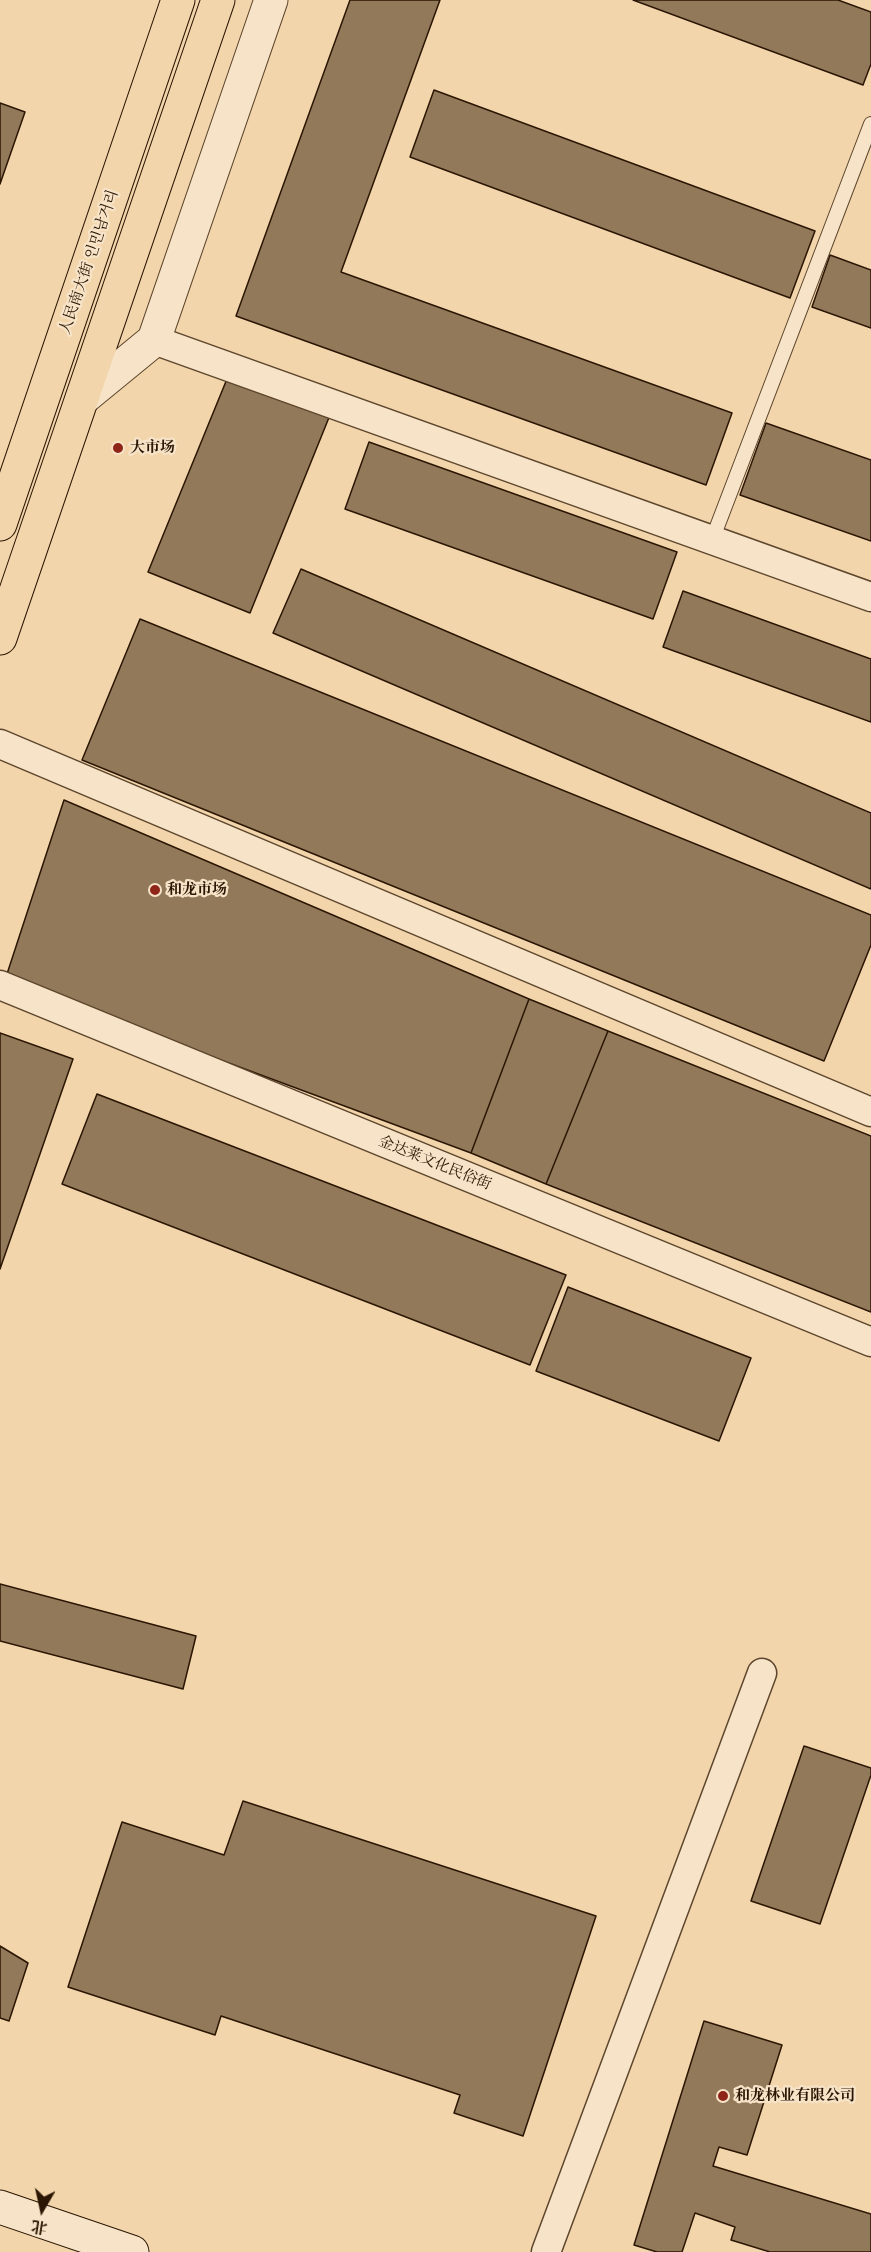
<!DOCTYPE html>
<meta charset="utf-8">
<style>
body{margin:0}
#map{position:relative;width:871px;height:2252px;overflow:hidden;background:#f2d5ab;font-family:"Libre Caslon Text","Noto Serif SC",serif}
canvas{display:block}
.north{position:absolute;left:12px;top:2180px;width:60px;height:60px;-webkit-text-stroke:4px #f7e4c8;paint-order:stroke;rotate:189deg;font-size:16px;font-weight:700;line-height:24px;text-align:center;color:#2b1603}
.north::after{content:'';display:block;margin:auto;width:21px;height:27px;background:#2b1603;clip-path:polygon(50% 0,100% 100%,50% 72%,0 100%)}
</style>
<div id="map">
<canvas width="871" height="2252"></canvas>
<div class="north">北</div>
</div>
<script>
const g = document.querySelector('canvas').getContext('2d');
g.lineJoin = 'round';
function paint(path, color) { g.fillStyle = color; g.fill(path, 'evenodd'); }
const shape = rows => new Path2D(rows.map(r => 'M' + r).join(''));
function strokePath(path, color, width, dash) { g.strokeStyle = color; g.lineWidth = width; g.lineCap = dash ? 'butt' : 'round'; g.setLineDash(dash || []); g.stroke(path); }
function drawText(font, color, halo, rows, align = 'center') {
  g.font = font + ' "Libre Caslon Text","Noto Serif SC","Noto Serif KR",serif'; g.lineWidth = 4.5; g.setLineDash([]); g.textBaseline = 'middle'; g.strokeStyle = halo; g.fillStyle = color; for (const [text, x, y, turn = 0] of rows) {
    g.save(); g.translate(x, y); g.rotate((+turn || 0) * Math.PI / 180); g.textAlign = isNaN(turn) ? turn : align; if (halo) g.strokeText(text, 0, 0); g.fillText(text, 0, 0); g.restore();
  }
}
const building = shape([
 [350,0,440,0,341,272,732,413,706,485,236,316,350,0],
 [633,0,838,0,871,12,871,64,863,85,633,0],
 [434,90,815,231,790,298,410,157,434,90],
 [0,103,25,112,0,184,0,103],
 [830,255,871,270,871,328,812,307,830,255],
 [229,374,330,415,250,613,148,572,229,374],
 [766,423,871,460,871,541,740,495,766,423],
 [369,442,677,552,653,619,345,509,369,442],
 [301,569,871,813,871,889,273,633,301,569],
 [683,591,871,659,871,722,663,647,683,591],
 [140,619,871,915,871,945,824,1061,82,760,140,619],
 [64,800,529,999,471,1153,5,980,64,800],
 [529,999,608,1031,546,1184,471,1153,529,999],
 [608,1031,871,1136,871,1312,546,1184,608,1031],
 [0,1033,73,1059,0,1269,0,1033],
 [97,1094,566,1275,530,1365,62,1184,97,1094],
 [568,1287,751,1358,719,1441,536,1371,568,1287],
 [0,1584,196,1636,183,1689,0,1641,0,1584],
 [804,1746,871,1768,871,1775,820,1924,751,1901,804,1746],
 [243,1801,596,1916,523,2136,454,2113,460,2095,221,2016,215,2035,68,1987,122,1822,224,1855,243,1801],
 [0,1946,28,1963,9,2021,0,2018,0,1946],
 [704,2021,782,2045,747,2155,719,2147,713,2166,871,2214,871,2252,770,2252,731,2240,735,2227,695,2213,682,2252,657,2252,634,2245,704,2021]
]);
paint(building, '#92795a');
strokePath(building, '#2b1603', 1.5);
const service = shape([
 [712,540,871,124]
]);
const minor = shape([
 [154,340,871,597],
 [0,744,871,1112],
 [0,985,871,1342],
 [546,2252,762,1673]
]);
const tertiary = shape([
 [82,399,154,340,271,0]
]);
const secondary = shape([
 [0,2207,132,2252]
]);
const primary = shape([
 [0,524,178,0],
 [0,638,218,0]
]);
strokePath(service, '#5d462d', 16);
strokePath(minor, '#5d462d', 31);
strokePath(tertiary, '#5d462d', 35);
strokePath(secondary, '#2b1603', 35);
strokePath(primary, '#2b1603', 35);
strokePath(service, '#f7e4c8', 14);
strokePath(minor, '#f7e4c8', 28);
strokePath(tertiary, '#f7e4c8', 33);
strokePath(secondary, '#f7e4c8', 33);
strokePath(primary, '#f2d5ab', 33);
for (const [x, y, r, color] of [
 [118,448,6,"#8f2418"],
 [155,890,6,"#8f2418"],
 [723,2096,6,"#8f2418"]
]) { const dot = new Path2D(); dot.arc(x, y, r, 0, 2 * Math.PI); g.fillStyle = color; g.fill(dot); strokePath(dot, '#f7e4c8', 2); }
drawText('15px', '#2b1603', '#f7e4c8', [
 ["人民南大街 인민남거리",89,262,-71],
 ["金达莱文化民俗街",435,1163,22]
]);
drawText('bold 15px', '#2b1603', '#f7e4c8', [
 ["大市场",130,448],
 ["和龙市场",167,890],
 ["和龙林业有限公司",735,2096]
], 'left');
</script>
